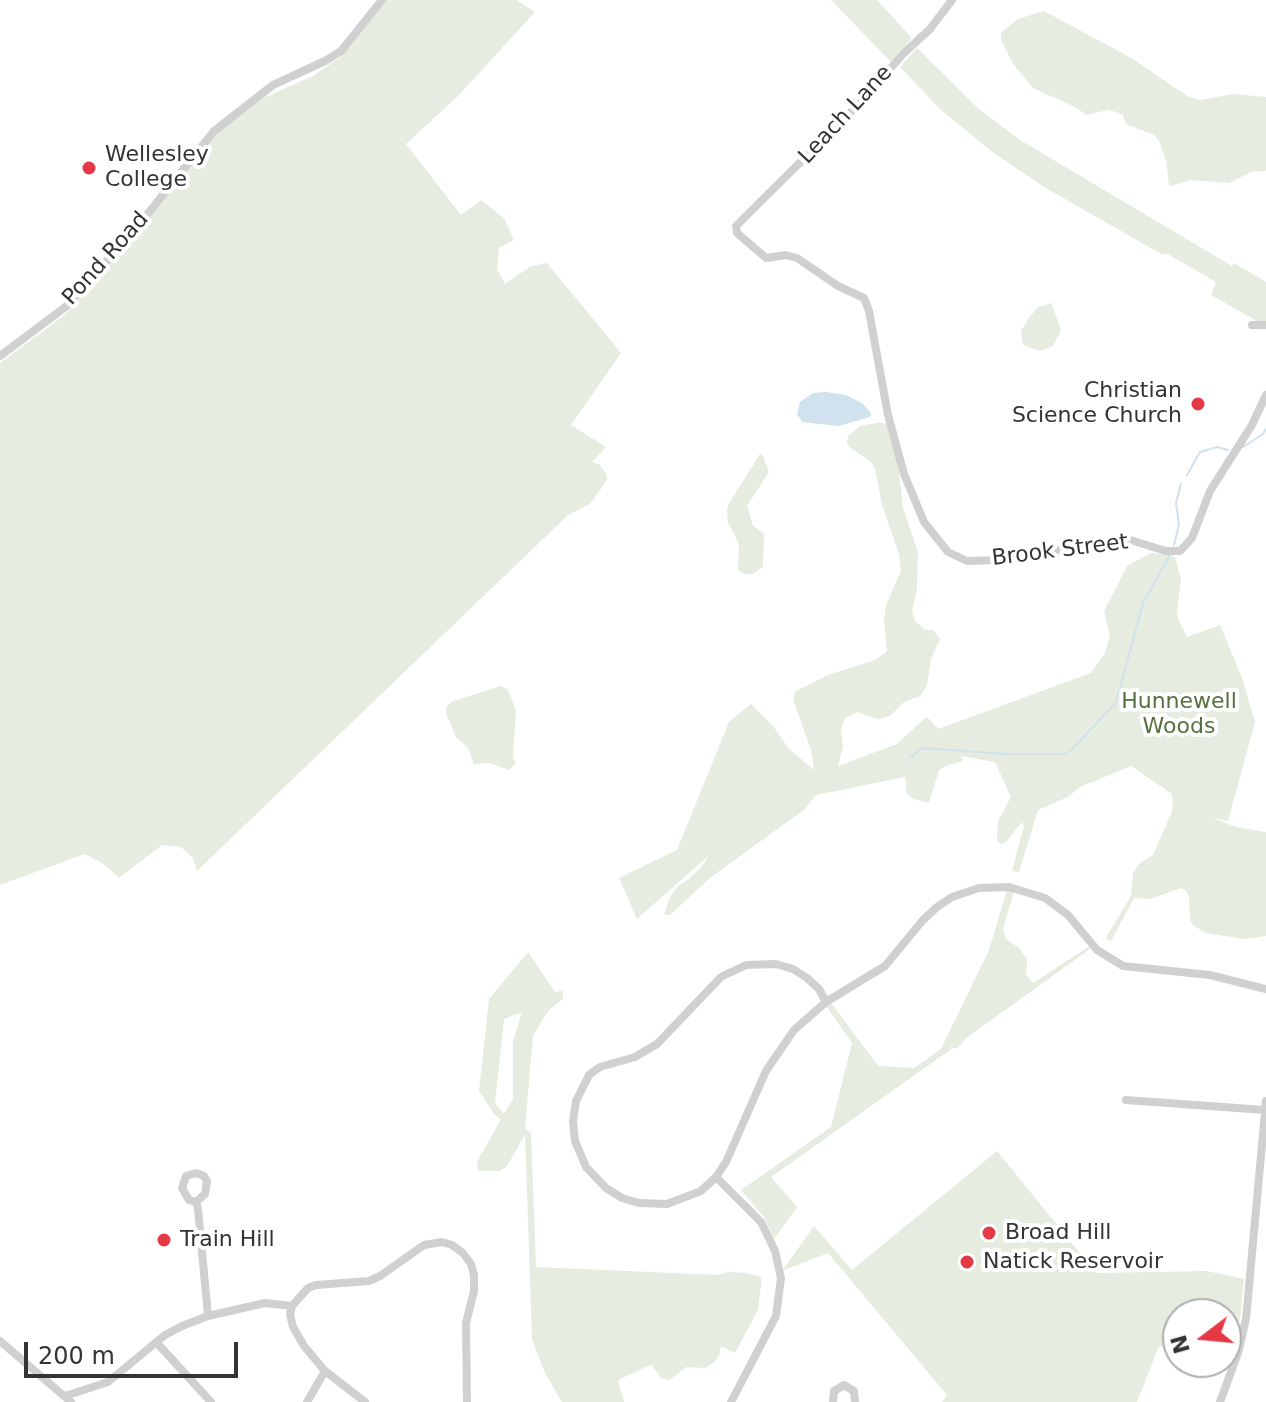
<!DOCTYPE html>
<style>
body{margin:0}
#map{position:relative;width:1266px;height:1402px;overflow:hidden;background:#fff;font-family:"DejaVu Sans",sans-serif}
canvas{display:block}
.north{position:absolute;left:1162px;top:1298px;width:80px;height:80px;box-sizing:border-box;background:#fff;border:2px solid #adadad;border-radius:50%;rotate:254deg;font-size:22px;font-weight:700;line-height:32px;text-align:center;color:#333}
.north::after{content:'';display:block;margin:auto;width:28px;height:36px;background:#e63946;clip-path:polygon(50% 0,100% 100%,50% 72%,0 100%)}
.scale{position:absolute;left:24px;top:1342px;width:214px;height:36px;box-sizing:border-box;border:4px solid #333;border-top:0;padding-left:10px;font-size:24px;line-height:28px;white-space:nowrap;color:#333;-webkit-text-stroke:6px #fff;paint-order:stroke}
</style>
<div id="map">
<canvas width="1266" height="1402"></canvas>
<div class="north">N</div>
<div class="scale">200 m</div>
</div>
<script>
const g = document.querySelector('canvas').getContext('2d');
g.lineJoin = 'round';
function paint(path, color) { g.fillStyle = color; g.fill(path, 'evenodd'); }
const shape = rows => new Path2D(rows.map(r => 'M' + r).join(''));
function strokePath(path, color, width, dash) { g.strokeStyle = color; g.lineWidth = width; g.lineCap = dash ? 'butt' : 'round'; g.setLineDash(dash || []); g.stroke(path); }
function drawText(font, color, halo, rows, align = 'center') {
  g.font = font + ' "DejaVu Sans",sans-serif'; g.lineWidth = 8; g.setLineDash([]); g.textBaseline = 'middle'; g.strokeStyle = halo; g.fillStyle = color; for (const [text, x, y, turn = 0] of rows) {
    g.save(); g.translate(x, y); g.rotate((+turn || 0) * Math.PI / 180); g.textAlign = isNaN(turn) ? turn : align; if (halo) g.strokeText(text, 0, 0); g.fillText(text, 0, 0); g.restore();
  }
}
paint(shape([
 [385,0,517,0,535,12,458,96,406,144,461,215,481,200,504,218,514,240,499,248,497,269,505,284,531,266,547,263,621,353,571,425,606,447,592,462,600,465,607,476,607,480,591,503,567,516,197,871,193,858,181,847,162,845,119,878,104,864,85,854,0,885,0,363,66,314,163,201,215,134,259,100,313,76,339,58],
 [831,0,877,0,912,38,891,62],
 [1044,11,1133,59,1187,96,1199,100,1233,94,1266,97,1266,171,1251,172,1229,183,1192,180,1169,186,1166,160,1159,141,1154,135,1126,124,1123,115,1116,112,1108,110,1086,115,1077,108,1033,88,1013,64,1001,40,1001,33,1018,19],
 [917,48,979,109,1020,140,1232,266,1234,263,1266,282,1266,321,1259,322,1211,295,1216,282,1166,253,1163,255,1044,187,991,151,940,109,900,67],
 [1051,303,1061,330,1053,346,1040,351,1023,345,1021,331,1029,318,1037,308],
 [877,423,884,423,894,429,903,508,918,552,917,588,912,611,915,621,925,630,933,630,940,639,931,659,927,685,920,696,904,702,890,716,878,719,857,712,845,718,841,728,843,747,838,766,897,744,925,718,928,718,938,729,1091,673,1105,653,1110,636,1104,611,1127,566,1151,553,1171,554,1175,557,1181,579,1177,613,1179,621,1187,637,1220,625,1242,678,1255,722,1228,821,1210,817,1236,827,1266,832,1266,936,1245,939,1206,933,1193,925,1190,920,1189,897,1186,890,1181,888,1150,899,1134,898,1111,941,1106,938,1131,896,1133,873,1139,864,1153,855,1173,809,1172,794,1131,766,1080,787,1068,797,1038,810,1019,872,1012,871,1024,826,1022,822,1006,842,1000,844,997,840,998,821,1011,797,995,762,961,756,963,760,960,762,948,765,939,770,929,803,914,799,907,794,905,777,816,795,804,810,711,877,670,915,664,915,669,899,678,886,689,879,704,864,708,856,637,919,619,878,677,850,729,722,751,704,773,726,789,749,814,770,811,750,793,699,796,691,828,675,875,660,887,651,884,619,886,605,901,571,899,554,882,505,875,469,871,462,849,447,847,443,848,436,860,426],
 [760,454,762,454,769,472,747,506,753,526,764,534,763,567,752,574,745,574,738,570,739,544,728,523,727,511,728,505],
 [501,686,508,690,516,711,513,757,516,763,509,770,490,763,474,764,468,748,456,737,446,713,446,707,451,702],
 [1007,890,1014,891,1003,929,1006,939,1019,948,1027,959,1026,974,1033,983,1088,947,1090,949,966,1038,958,1048,953,1048,771,1177,797,1207,774,1239,764,1217,741,1190,831,1127,852,1043,824,1003,829,1000,878,1066,914,1068,941,1049,989,950],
 [528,952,555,992,563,991,563,999,549,1010,533,1035,525,1128,531,1133,536,1267,719,1275,728,1272,746,1273,762,1277,758,1310,735,1353,721,1346,719,1356,713,1363,705,1368,687,1367,669,1380,661,1378,652,1365,648,1366,618,1380,624,1402,562,1402,545,1373,532,1339,525,1135,507,1166,500,1171,478,1171,477,1162,501,1119,494,1114,479,1091,489,999],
 [522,1012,513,1041,513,1099,504,1114,495,1103,504,1019],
 [997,1151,1096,1273,1207,1271,1244,1279,1240,1319,1224,1368,1205,1362,1226,1362,1226,1314,1178,1314,1178,1353,1159,1346,1137,1402,942,1402,947,1395,828,1253,782,1271,814,1226,852,1270]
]), '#e6ecdf');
paint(shape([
 [826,392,846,395,862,403,871,413,870,417,839,426,802,422,797,414,800,402,813,393]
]), '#cfe2ee');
strokePath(shape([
 [1243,447,1263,434,1266,429],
 [1187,475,1200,452,1217,447,1228,450],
 [1174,545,1179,525,1176,503,1181,484],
 [909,758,923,748,1007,754,1067,754,1116,703,1143,603,1170,555]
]), '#cfe2ee', 2);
strokePath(shape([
 [952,0,930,29,903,54,863,100,736,226,737,233,766,258,786,255,797,258,838,286,864,298,869,311,888,415,904,474,924,522,948,552,967,561,999,560,1127,539,1166,551,1180,551,1192,538,1210,491,1252,425,1266,395],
 [1252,325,1266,325],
 [0,356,68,305,146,216,214,131,273,85,325,61,341,51,382,0],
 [826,1002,819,989,807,978,793,969,776,964,746,965,721,977,657,1044,635,1057,600,1067,589,1075,576,1101,573,1121,575,1141,586,1167,606,1188,622,1198,639,1203,667,1204,701,1191,716,1177,726,1162,766,1071,794,1030,826,1002,885,966,923,920,937,907,952,897,979,888,1009,887,1045,898,1068,915,1097,950,1123,966,1210,975,1266,989],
 [1126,1100,1265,1110],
 [716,1177,761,1222,775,1251,781,1278,776,1316,731,1402],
 [196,1202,205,1194,207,1181,204,1176,196,1173,186,1176,182,1188,189,1200,196,1202,198,1209,208,1316],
 [292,1306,290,1314,293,1327,304,1346,325,1371,365,1402],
 [0,1341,71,1402],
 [157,1343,211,1402],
 [65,1396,108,1382,165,1335,182,1326,208,1316,265,1303,292,1306,308,1288,316,1285,369,1281,380,1276,424,1245,442,1242,452,1245,463,1253,471,1264,474,1275,474,1291,466,1323,467,1402],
 [307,1402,325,1371],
 [833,1402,834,1391,844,1385,854,1391,855,1402],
 [1220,1402,1238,1353,1246,1319,1266,1101]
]), '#d0d0d0', 8);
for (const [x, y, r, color] of [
 [89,168,8,"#e63946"],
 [1198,404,8,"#e63946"],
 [989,1233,8,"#e63946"],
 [164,1240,8,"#e63946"],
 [967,1262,8,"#e63946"]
]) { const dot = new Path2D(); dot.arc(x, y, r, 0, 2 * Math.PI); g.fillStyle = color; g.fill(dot); strokePath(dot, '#fff', 3); }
drawText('22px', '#333', '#fff', [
 ["Leach Lane",846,115,-47],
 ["Pond Road",106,259,-48],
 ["Brook Street",1060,551,-7]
]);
drawText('22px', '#333', '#fff', [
 ["Wellesley",105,155],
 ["College",105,180],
 ["Christian",1182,391,"right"],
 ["Science Church",1182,416,"right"],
 ["Broad Hill",1005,1233],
 ["Train Hill",180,1240],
 ["Natick Reservoir",983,1262]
], 'left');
drawText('22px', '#56703f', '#fff', [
 ["Hunnewell",1179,702],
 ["Woods",1179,727]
]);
</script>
